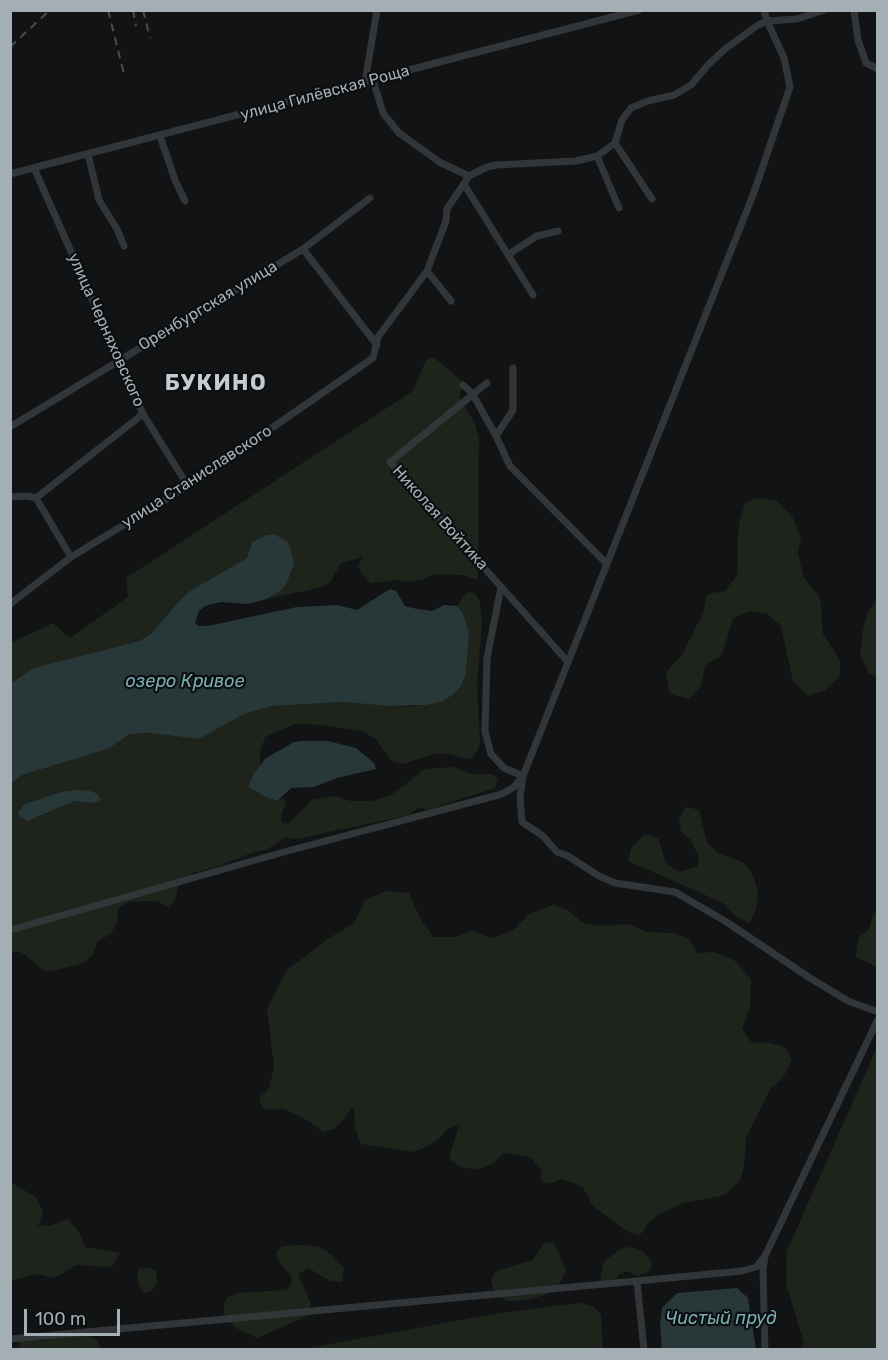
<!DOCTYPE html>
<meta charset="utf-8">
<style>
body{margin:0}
#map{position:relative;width:888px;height:1360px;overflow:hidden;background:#121314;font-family:Rubik,sans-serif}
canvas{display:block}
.frame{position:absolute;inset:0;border:12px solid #a3afb5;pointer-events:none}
.scale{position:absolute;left:24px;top:1309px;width:96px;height:27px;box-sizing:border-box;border:3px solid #a3afb5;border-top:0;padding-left:8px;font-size:18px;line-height:21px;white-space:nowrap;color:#a3afb5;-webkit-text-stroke:4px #0d0e0f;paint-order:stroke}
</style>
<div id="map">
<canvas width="888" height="1360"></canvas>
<div class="frame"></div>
<div class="scale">100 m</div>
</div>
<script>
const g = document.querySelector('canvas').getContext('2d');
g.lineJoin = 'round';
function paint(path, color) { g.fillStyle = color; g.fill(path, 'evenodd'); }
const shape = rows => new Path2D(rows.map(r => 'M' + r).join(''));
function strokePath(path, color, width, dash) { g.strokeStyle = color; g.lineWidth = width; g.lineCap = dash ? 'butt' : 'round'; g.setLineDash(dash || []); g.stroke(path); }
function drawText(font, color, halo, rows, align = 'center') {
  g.font = font + ' Rubik,sans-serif'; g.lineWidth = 4.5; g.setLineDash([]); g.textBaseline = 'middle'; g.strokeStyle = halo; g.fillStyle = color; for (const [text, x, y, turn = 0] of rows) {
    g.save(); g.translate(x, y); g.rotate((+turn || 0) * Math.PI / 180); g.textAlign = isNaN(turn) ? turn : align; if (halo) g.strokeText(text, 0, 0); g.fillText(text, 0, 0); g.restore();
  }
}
paint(shape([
 [433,357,462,381,460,399,475,423,479,440,478,580,463,575,434,574,423,580,411,582,396,580,371,583,361,573,358,565,363,557,341,563,330,582,322,587,267,599,280,591,252,542,247,558,190,591,178,602,151,634,139,641,74,658,17,679,11,683,10,643,53,623,70,638,128,597,126,578,413,391,426,360],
 [755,498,775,500,792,516,801,537,798,552,804,578,820,597,823,634,840,660,840,676,824,691,808,695,793,682,781,626,768,614,750,611,733,618,722,655,705,666,701,686,689,699,670,694,666,673,683,653,703,613,707,594,725,591,737,575,738,559,737,542,740,520,745,503],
 [468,592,475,593,480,602,482,623,477,685,480,741,477,752,470,759,447,754,433,754,403,764,391,761,375,738,361,731,322,725,295,724,265,737,260,752,260,766,254,773,249,785,280,800,282,797,286,802,281,815,281,821,287,824,305,808,311,800,335,796,350,801,372,801,391,795,425,769,454,767,471,774,493,774,498,780,495,788,427,810,419,807,409,815,306,837,295,839,286,837,266,850,254,852,219,866,192,873,178,887,175,900,169,908,159,902,147,901,129,902,119,908,117,921,111,934,98,941,92,956,81,964,52,971,42,970,33,961,20,952,11,952,11,784,22,775,108,749,130,734,149,733,199,739,244,714,272,706,343,702,409,707,441,702,453,695,461,686,466,674,469,634,464,616,458,606,463,596],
 [61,792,100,801,75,801,39,817,25,804],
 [877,599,877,676,869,674,860,654,863,630,868,612],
 [686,807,699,810,707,843,718,853,743,862,753,875,758,892,756,909,749,923,737,917,721,902,628,861,631,848,645,834,659,839,665,862,678,872,697,867,699,858,691,840,681,832,679,819],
 [386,891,409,893,421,920,433,937,456,937,471,930,492,938,512,931,529,914,553,905,568,910,583,923,600,926,628,924,647,932,673,933,688,938,698,953,714,952,733,959,751,979,750,1007,742,1029,752,1043,767,1042,785,1047,792,1059,783,1078,770,1089,746,1138,744,1166,740,1180,725,1195,683,1203,661,1213,647,1224,644,1231,639,1235,628,1232,593,1206,582,1186,560,1179,550,1184,542,1182,541,1170,530,1157,504,1153,493,1163,480,1169,462,1168,449,1159,459,1125,447,1129,438,1140,422,1149,411,1152,361,1144,356,1131,353,1107,335,1129,323,1132,307,1120,284,1109,264,1110,259,1098,269,1088,274,1066,267,1009,286,971,326,940,354,923,365,900],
 [877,912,877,967,856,957,858,938,869,929,873,914],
 [877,1047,877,1349,801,1349,804,1343,786,1284,787,1251],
 [11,1182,37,1198,43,1212,38,1226,49,1226,68,1219,80,1234,85,1247,120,1253,112,1267,76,1265,55,1278,38,1274,16,1279,11,1283],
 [545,1242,554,1243,566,1270,562,1280,546,1295,526,1300,509,1301,501,1297,493,1289,491,1280,496,1271,533,1260],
 [301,1245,320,1247,333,1256,344,1268,342,1282,330,1281,308,1268,298,1274,311,1304,307,1316,257,1338,234,1327,224,1314,224,1304,228,1297,239,1293,286,1290,291,1285,291,1276,278,1260,276,1253,282,1246],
 [623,1247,635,1248,645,1253,652,1263,650,1271,637,1276,627,1271,620,1274,611,1286,605,1288,600,1285,602,1267,605,1261],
 [149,1267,156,1271,157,1282,152,1291,144,1293,139,1286,137,1275,139,1269],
 [579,1303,593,1306,601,1315,603,1349,303,1349,499,1313],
 [83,1334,96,1339,101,1349,110,1349,20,1349,18,1341,30,1338,42,1341,54,1336]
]), '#1e241c');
paint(shape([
 [267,535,276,535,289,543,294,563,287,583,280,591,267,599,247,604,221,602,205,606,199,611,195,623,199,626,208,626,297,607,337,605,357,610,390,589,396,591,405,606,412,608,432,611,444,605,458,606,464,616,469,634,466,674,461,686,453,695,441,702,426,705,390,706,343,702,272,706,244,714,199,739,149,733,130,734,108,749,22,775,11,784,11,683,34,668,139,641,151,634,178,602,190,591,247,558,252,542],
 [302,741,328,741,356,748,374,763,376,769,337,778,314,787,291,788,277,801,266,797,249,787,249,784,254,773,266,758,294,742],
 [76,790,90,791,98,794,101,800,92,803,75,801,28,821,19,816,18,812,25,804,61,792],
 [737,1288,748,1298,756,1349,662,1349,660,1325,662,1308,677,1293]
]), '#283738');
strokePath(shape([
 [764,10,767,21,784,58,790,87,753,195,523,776,520,797,522,822,543,836,557,852,568,856,599,876,615,883,675,892,725,921,810,978,848,1001,878,1012],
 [854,10,858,40,866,63,878,69],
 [373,80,383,113,399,133,441,163,469,176],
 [365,82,377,10],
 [160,136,175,180,185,201],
 [615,143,652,199],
 [88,154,99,200,117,229,124,246],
 [597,156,619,208],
 [34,168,143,414,188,486],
 [10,174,639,10],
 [464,184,533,295],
 [303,249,377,345],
 [509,254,537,236,558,231],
 [427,271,451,301],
 [513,368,513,410,496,436,510,466,607,564],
 [487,383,390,462,568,662],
 [463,385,472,393,496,436],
 [10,427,303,249,370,198],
 [10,497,28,496,36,498],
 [71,557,36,498,143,414],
 [501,587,487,658,485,732,491,754,504,768,523,776],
 [10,604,71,557,188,486,373,358,378,337,427,271,446,221,447,209,469,176,487,167,496,165,576,161,597,156,615,143,622,120,631,108,648,101,674,95,691,85,708,65,725,49,758,25,767,21,797,19,824,10],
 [10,930,284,852,502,794,514,787,523,776],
 [765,1256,763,1270,765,1350],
 [10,1339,637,1281],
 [644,1350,637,1281,742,1271,756,1267,765,1256,878,1019]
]), '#333639', 7);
strokePath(shape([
 [108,10,125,78],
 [133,10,136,26],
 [143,10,150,38],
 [10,47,50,10]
]), '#484d50', 2, [8, 6]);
drawText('16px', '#a3afb5', '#0d0e0f', [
 ["улица Гилёвская Роща",325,93,-15],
 ["Оренбургская улица",208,306,-31],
 ["улица Черняховского",106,330,66],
 ["улица Станиславского",197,477,-33],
 ["Николая Войтика",440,518,48]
]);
drawText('italic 18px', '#78adb3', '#0d0e0f', [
 ["озеро Кривое",185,682],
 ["Чистый пруд",721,1319]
]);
g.letterSpacing = '1.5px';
drawText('bold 22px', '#c4ccd1', '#0d0e0f', [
 ["БУКИНО",216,384]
]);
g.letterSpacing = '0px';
</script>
